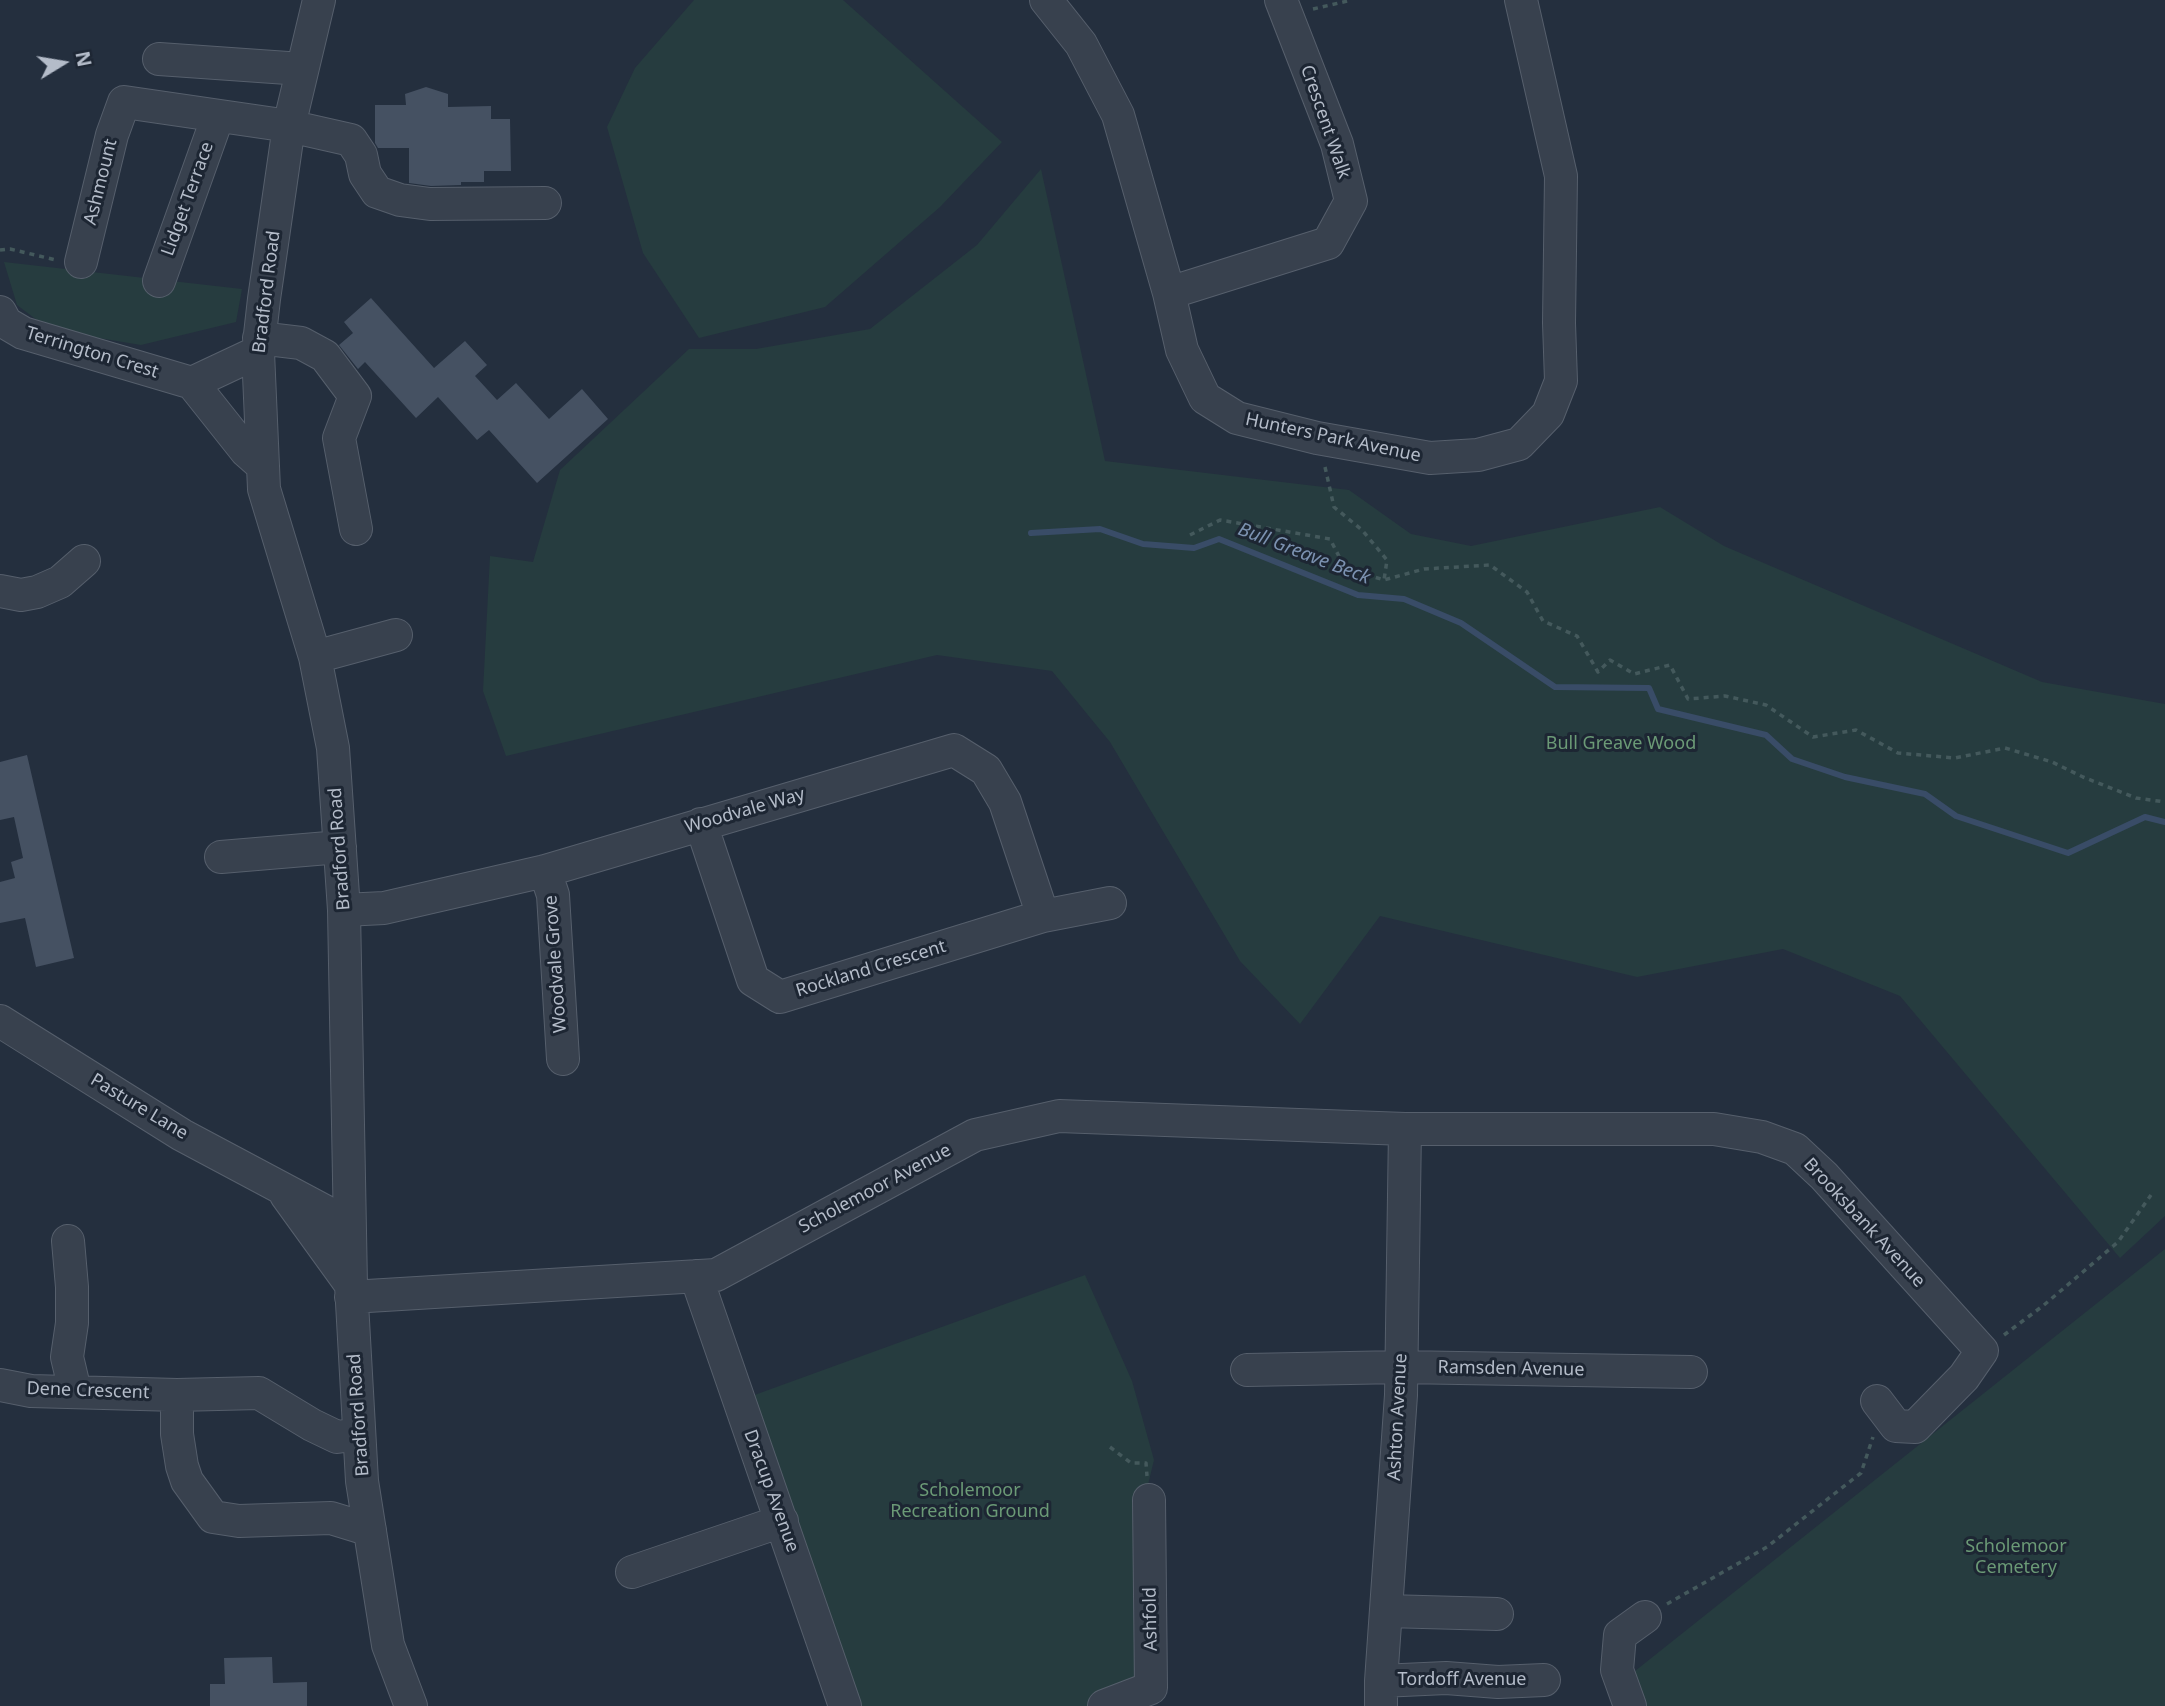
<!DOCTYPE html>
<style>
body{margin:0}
#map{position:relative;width:2165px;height:1706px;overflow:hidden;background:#242f3e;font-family:"Noto Sans",sans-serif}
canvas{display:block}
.north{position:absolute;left:28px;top:28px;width:70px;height:70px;-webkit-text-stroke:5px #1d2633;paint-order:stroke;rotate:79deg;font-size:19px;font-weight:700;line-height:28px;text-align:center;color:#b4bcc9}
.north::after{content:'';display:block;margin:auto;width:24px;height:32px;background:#b4bcc9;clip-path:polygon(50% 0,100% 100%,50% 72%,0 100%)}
</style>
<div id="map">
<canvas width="2165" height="1706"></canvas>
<div class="north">N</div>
</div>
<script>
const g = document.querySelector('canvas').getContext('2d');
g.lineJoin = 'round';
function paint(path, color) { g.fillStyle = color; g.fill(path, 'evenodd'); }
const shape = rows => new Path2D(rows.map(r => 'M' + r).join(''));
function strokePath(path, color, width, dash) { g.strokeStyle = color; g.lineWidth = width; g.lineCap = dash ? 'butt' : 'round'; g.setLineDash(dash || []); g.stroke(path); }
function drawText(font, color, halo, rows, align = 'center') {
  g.font = font + ' "Noto Sans",sans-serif'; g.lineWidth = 6; g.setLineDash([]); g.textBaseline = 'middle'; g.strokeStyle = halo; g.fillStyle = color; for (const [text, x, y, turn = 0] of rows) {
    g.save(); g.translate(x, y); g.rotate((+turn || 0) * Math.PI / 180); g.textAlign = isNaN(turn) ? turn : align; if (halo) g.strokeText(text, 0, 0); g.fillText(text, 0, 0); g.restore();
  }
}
paint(shape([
 [694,0,843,0,1002,142,940,207,825,307,699,338,643,253,607,127,635,68],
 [1041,169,1105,461,1349,490,1411,534,1471,546,1660,507,1724,546,2042,682,2165,704,2165,1216,2120,1258,1900,996,1783,949,1637,977,1380,916,1300,1024,1240,961,1110,742,1052,671,937,655,506,756,483,691,490,556,533,562,560,470,689,349,756,349,870,329,977,245],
 [4,262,242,289,236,322,141,345,50,330,17,305],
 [2165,1249,2165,1706,1641,1706,1630,1675],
 [1085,1275,1132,1381,1154,1460,1145,1497,1145,1687,1094,1706,859,1706,749,1397]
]), '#263c3f');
strokePath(shape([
 [1031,533,1100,529,1143,544,1194,548,1219,539,1358,595,1404,599,1461,623,1555,687,1649,688,1658,709,1766,735,1792,759,1845,777,1925,794,1956,816,2068,853,2145,817,2165,822]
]), '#394c67', 6);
paint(shape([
 [426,87,448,94,448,107,491,106,491,119,510,119,511,171,484,171,484,182,461,182,461,185,431,186,409,183,409,148,378,148,375,143,375,105,406,105,405,94],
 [371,298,434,368,465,341,487,365,475,376,497,400,516,383,549,419,582,389,608,419,537,483,489,430,477,440,438,397,416,418,365,362,358,369,339,345,353,333,344,322],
 [27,755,74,958,36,967,25,918,0,923,0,882,15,878,11,862,23,858,14,817,0,820,0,762],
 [272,1657,273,1683,307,1682,307,1706,210,1706,210,1684,225,1684,224,1658]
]), '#455162');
const minor = shape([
 [319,0,289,126,264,299,258,352,264,489,315,657,333,748,344,910,351,1285,362,1481,388,1645,411,1706],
 [1046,0,1081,44,1118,115,1169,293,1182,350,1205,398,1237,418,1317,438,1430,458,1478,455,1519,444,1548,414,1561,381,1559,323,1561,176,1521,0],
 [159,59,302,69],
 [81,262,112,135,124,102,289,126,351,140,361,155,365,174,377,192,400,200,430,204,545,203],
 [159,281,218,116],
 [1169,293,1328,243,1351,201,1337,144,1281,0],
 [0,312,6,323,23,333,192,383],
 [259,338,301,343,325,356,355,396,339,438,356,529],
 [258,352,192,383,246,451,263,466],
 [0,591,21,595,37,592,60,582,84,561],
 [315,657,396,635],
 [701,824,753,980,780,997,1043,916,1110,903],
 [221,857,340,847],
 [545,871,553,895,563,1059],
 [344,910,384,908,545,871,954,750,986,770,1005,802,1043,916],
 [0,1021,182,1135,349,1224],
 [286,1195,351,1285],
 [68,1241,72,1287,72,1323,67,1357,75,1391],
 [696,1276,845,1706],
 [351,1297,716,1275,975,1135,1059,1116,1405,1129,1714,1129,1762,1137,1795,1149,1824,1176,1982,1351,1964,1377,1915,1427,1896,1426,1877,1401],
 [1247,1370,1401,1367,1691,1372],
 [0,1385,31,1391,177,1395],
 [359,1434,337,1437,312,1425,259,1393,177,1395,177,1434,182,1466,187,1481,213,1517,239,1521,331,1518,370,1530],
 [632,1572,782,1521],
 [1386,1611,1497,1614],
 [1381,1681,1446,1678,1498,1682,1544,1680],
 [1104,1706,1151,1688,1149,1500],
 [1381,1706,1381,1681,1401,1395,1405,1129],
 [1630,1706,1617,1670,1620,1635,1645,1617]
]);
strokePath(minor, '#565f6c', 34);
strokePath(shape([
 [1313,9,1352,0],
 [0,250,10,249,56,260],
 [1325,467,1334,507,1362,530,1387,560,1384,580],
 [1190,535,1220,520,1330,539,1345,568,1384,580,1424,569,1490,565,1527,592,1543,621,1577,636,1598,672,1610,660,1634,674,1670,665,1688,699,1725,696,1766,705,1813,737,1856,730,1898,753,1955,758,2005,748,2052,762,2083,777,2136,798,2165,802],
 [2004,1335,2044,1305,2118,1242,2151,1195],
 [1110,1447,1131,1463,1146,1463,1147,1476],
 [1667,1604,1767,1547,1834,1494,1861,1473,1873,1437]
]), '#44595c', 3.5, [5, 5]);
strokePath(minor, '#38414e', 32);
drawText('18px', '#b4bcc9', '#1d2633', [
 ["Crescent Walk",1325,122,71],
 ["Ashmount",101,182,-76],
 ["Lidget Terrace",188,199,-70],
 ["Bradford Road",267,292,-83],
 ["Terrington Crest",92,353,17],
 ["Hunters Park Avenue",1333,438,12],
 ["Woodvale Way",745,811,-16],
 ["Bradford Road",340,849,-94],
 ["Woodvale Grove",556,964,-94],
 ["Rockland Crescent",871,969,-17],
 ["Pasture Lane",139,1107,31],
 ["Scholemoor Avenue",875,1189,-28],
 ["Brooksbank Avenue",1864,1223,47],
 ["Ramsden Avenue",1511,1369,1],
 ["Dene Crescent",88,1391,2],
 ["Bradford Road",359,1415,-94],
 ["Ashton Avenue",1398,1417,-87],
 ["Dracup Avenue",771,1491,70],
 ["Ashfold",1151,1619,-91],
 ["Tordoff Avenue",1462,1680]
]);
drawText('18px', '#6b9a76', '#1d2633', [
 ["Bull Greave Wood",1621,744],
 ["Scholemoor",970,1491],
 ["Recreation Ground",970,1512],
 ["Scholemoor",2016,1547],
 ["Cemetery",2016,1568]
]);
drawText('italic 19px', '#7c92b1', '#1d2633', [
 ["Bull Greave Beck",1304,554,21]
]);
</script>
